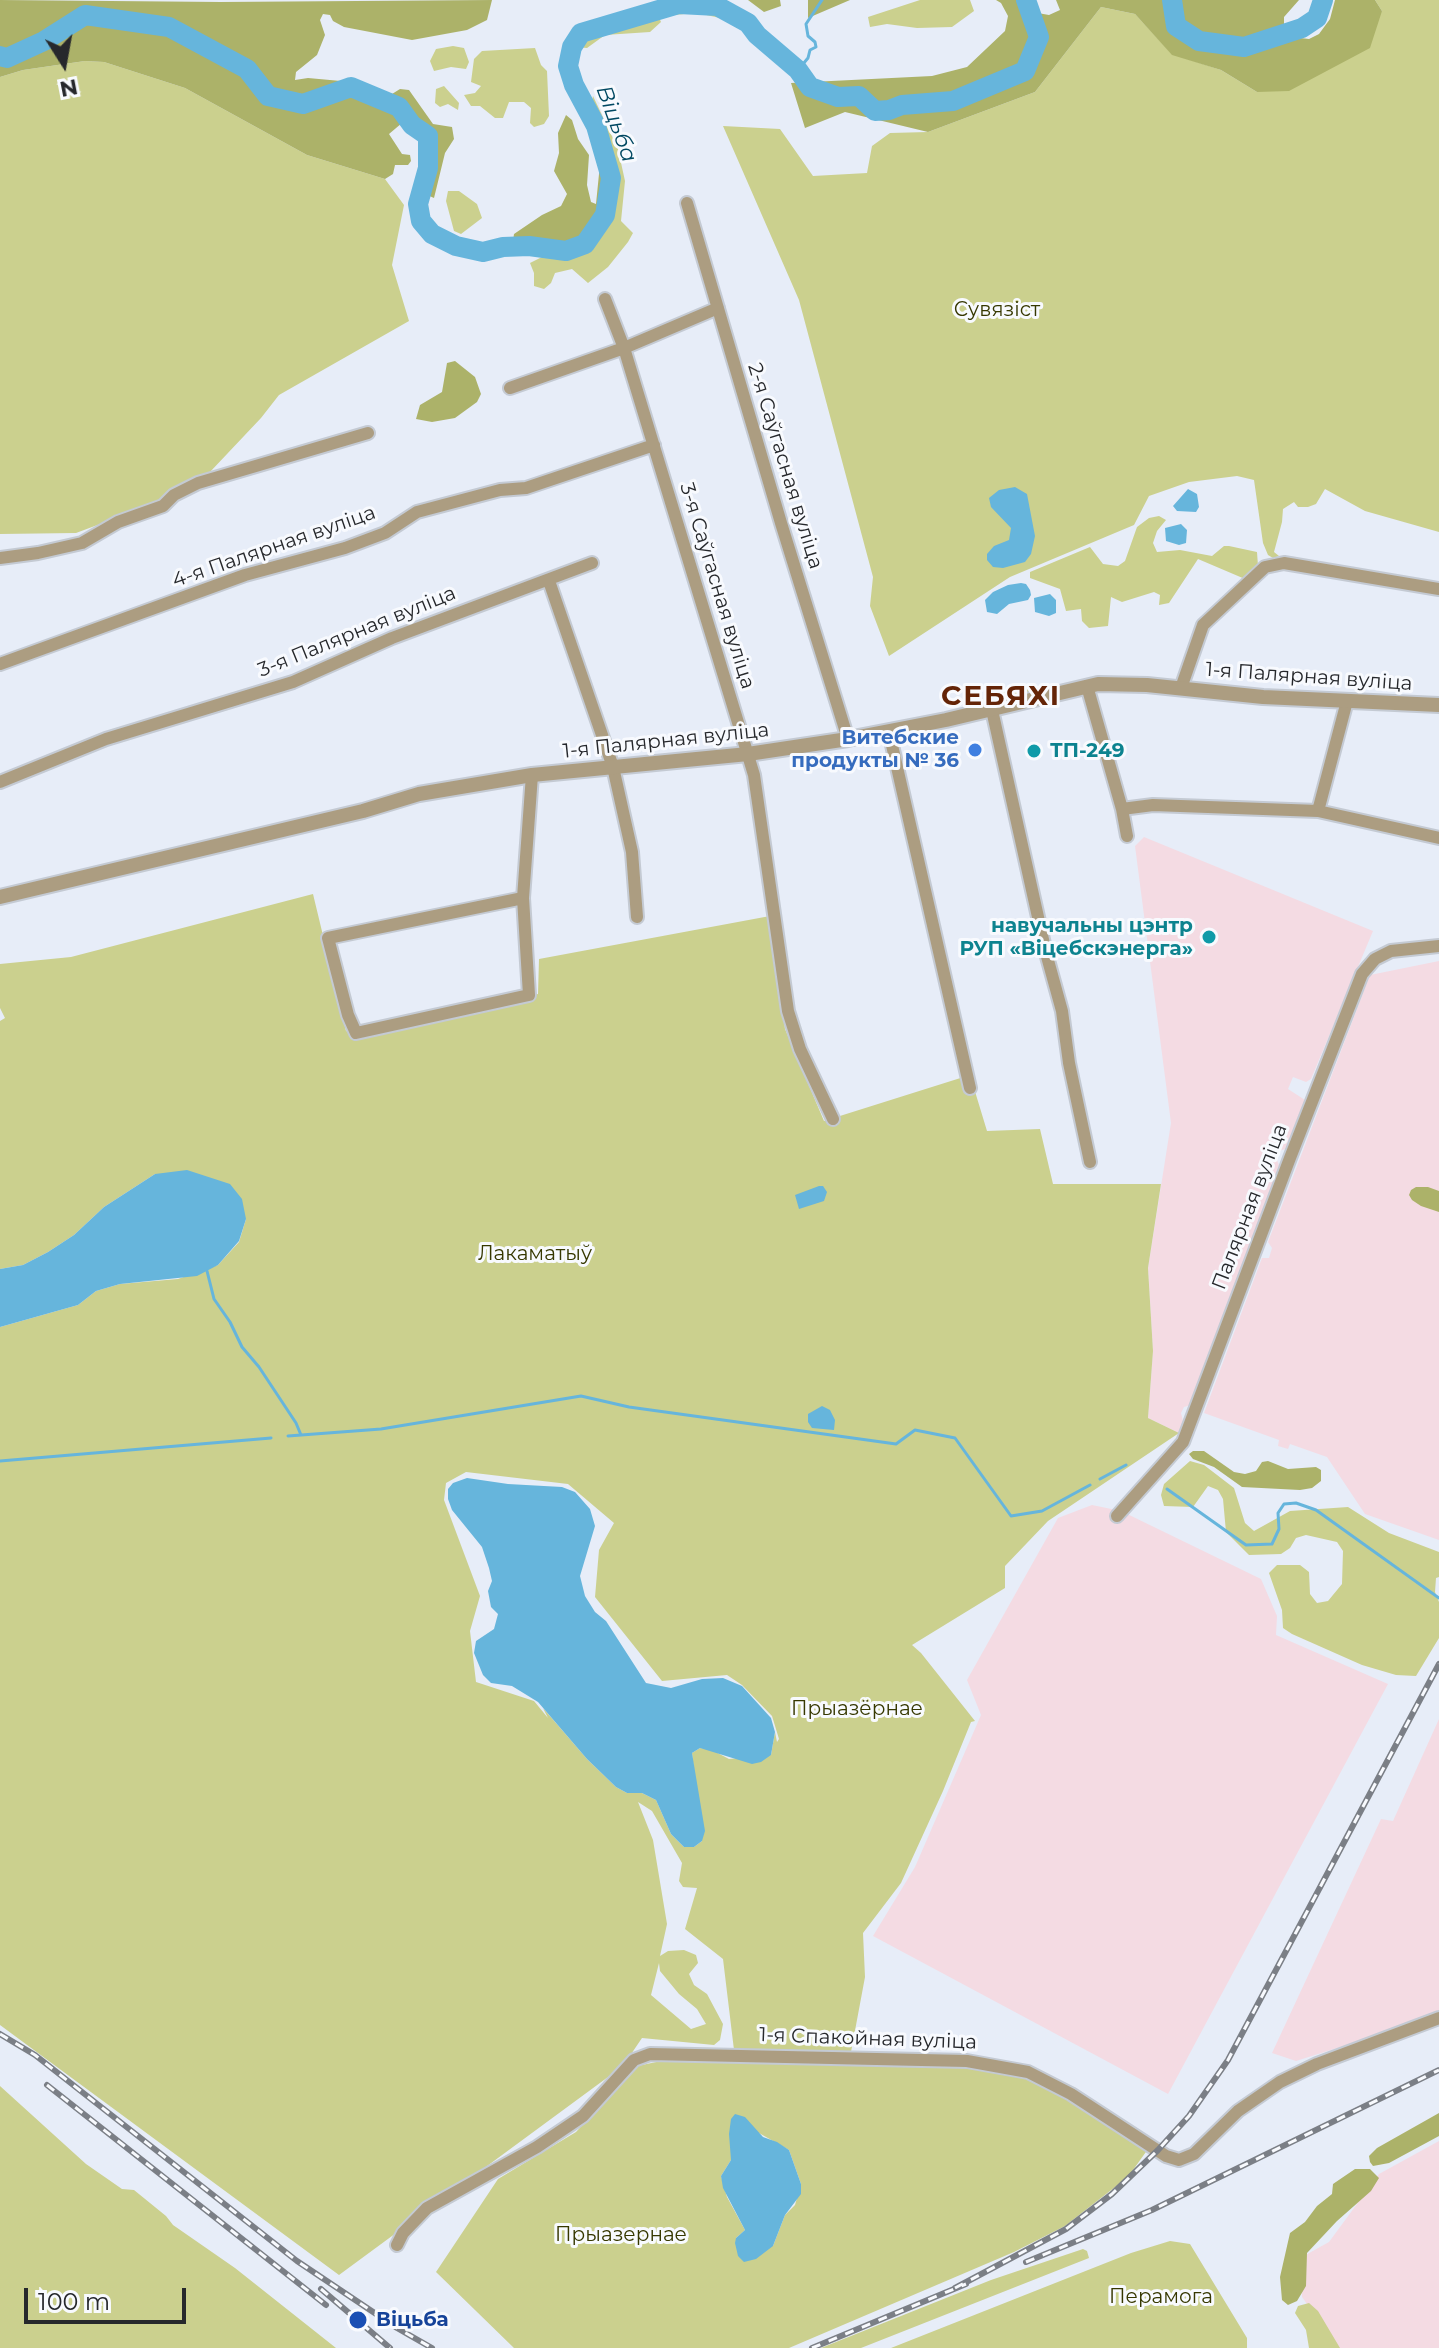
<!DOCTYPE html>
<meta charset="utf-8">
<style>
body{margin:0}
#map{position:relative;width:1439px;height:2348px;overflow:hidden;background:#e7edf8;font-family:Montserrat,sans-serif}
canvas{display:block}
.north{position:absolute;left:24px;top:24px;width:80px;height:80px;-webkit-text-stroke:6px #f8fafe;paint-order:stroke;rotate:169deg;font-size:22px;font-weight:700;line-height:32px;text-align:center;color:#26282c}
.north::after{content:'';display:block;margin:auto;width:28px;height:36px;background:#26282c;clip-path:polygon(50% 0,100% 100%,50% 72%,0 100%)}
.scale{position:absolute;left:24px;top:2288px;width:162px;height:36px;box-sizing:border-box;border:4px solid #26282c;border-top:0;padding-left:10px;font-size:24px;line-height:28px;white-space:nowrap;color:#26282c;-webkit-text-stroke:6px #f8fafe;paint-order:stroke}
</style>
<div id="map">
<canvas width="1439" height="2348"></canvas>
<div class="north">N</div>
<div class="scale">100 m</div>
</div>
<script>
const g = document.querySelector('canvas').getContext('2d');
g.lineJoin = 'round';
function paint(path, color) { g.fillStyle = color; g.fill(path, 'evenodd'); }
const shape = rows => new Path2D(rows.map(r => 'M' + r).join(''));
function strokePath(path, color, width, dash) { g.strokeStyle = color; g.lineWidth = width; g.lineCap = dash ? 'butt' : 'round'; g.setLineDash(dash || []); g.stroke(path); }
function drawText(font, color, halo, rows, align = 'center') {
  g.font = font + ' Montserrat,sans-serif'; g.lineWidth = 6; g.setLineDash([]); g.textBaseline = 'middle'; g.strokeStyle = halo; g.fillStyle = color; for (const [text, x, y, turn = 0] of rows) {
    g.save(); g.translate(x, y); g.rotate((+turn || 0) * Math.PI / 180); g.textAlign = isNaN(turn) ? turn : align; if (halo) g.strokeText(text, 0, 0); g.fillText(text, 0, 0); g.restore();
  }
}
paint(shape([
 [1144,837,1373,931,1311,1079,1306,1082,1293,1077,1288,1089,1305,1100,1285,1149,1279,1151,1276,1158,1279,1165,1191,1405,1184,1407,1181,1413,1183,1421,1179,1433,1148,1418,1153,1351,1148,1268,1171,1123,1135,846],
 [1439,961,1439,1540,1365,1514,1327,1457,1290,1444,1288,1449,1278,1446,1279,1440,1204,1413,1262,1258,1269,1258,1272,1248,1268,1242,1370,975],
 [1092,1505,1121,1511,1261,1579,1277,1616,1276,1635,1388,1684,1168,2094,873,1936,915,1867,981,1715,967,1680,1058,1518],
 [1439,1719,1439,2011,1413,2024,1296,2061,1272,2053,1381,1819,1393,1821],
 [1439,2141,1439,2348,1338,2348,1302,2297,1302,2257,1329,2242,1379,2174]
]), '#f4dbe3');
paint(shape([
 [678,0,690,0,732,9,739,15,734,21,697,13,673,15,669,10,671,2],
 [920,0,970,0,974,11,952,27,917,28,887,24,870,27,868,17],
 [1375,0,1439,0,1439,532,1365,511,1325,489,1316,504,1308,507,1298,507,1294,502,1283,509,1282,522,1274,552,1279,556,1273,558,1268,555,1263,543,1254,480,1237,476,1189,482,1149,496,1134,525,1010,577,889,656,870,606,873,577,799,300,723,126,780,129,813,176,867,173,872,146,890,133,928,132,1035,92,1101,7,1135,14,1172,54,1221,70,1257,92,1382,11],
 [643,11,657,13,661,22,650,32,605,35,587,48,575,47,579,31,590,25],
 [453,46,464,48,469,62,466,69,451,67,434,71,430,61,436,49],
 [535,48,541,65,547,71,549,116,544,124,534,127,530,123,531,108,524,102,509,102,503,118,495,118,480,106,471,106,464,95,475,93,481,86,471,82,474,59,482,51],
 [85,61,104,62,185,88,307,155,385,179,404,205,392,265,409,321,279,395,261,418,210,472,151,505,76,533,0,534,0,77,23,70],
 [444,86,459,103,458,110,448,104,440,107,435,103,436,89],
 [593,96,618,149,625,181,621,221,633,233,628,242,608,267,588,283,572,269,555,273,551,283,544,289,534,286,534,273,530,263,546,255,574,253,591,244,607,219,616,185,609,146,591,106],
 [448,191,459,191,477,204,482,218,461,234,454,231,446,201],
 [1159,516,1166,520,1157,531,1153,543,1157,552,1180,550,1212,556,1224,546,1229,546,1257,552,1258,566,1245,579,1198,559,1169,603,1159,605,1160,595,1154,592,1122,602,1111,597,1108,626,1089,628,1082,621,1081,609,1066,611,1060,589,1030,578,1030,572,1090,547,1103,564,1118,566,1125,561,1137,527,1149,518],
 [1032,686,1063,689,984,707,982,704,983,700,993,694],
 [313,894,346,1031,362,1035,538,994,539,959,770,916,785,1029,824,1121,970,1075,987,1131,1040,1129,1053,1184,1161,1184,1148,1268,1153,1351,1148,1418,1179,1433,1048,1521,1005,1566,1005,1588,912,1645,921,1653,975,1721,971,1722,943,1791,901,1883,863,1933,865,1977,851,2052,734,2050,723,1959,685,1929,697,1888,683,1887,679,1881,682,1863,652,1811,638,1802,653,1840,667,1924,660,1956,668,1951,684,1950,696,1955,698,1963,689,1974,694,1985,707,1994,723,2024,720,2040,714,2045,642,2038,623,2066,339,2275,0,2025,0,1327,78,1305,96,1291,120,1284,178,1279,218,1265,239,1242,246,1219,155,1174,104,1207,74,1235,48,1252,23,1265,0,1269,0,1021,5,1018,0,1008,0,964,71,957],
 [466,1472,568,1484,614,1523,599,1550,595,1597,662,1681,727,1675,742,1685,772,1716,779,1739,777,1742,775,1732,771,1755,729,1759,710,1749,700,1748,692,1753,702,1841,694,1847,684,1847,671,1834,656,1800,642,1793,627,1793,616,1787,587,1759,543,1708,548,1718,534,1701,476,1682,470,1631,480,1596,444,1500,446,1483],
 [659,1963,660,1971,679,1994,697,2009,706,2024,691,2029,651,1995],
 [1190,1461,1204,1465,1234,1488,1245,1523,1254,1531,1290,1511,1348,1507,1389,1533,1439,1552,1439,1577,1436,1578,1435,1592,1439,1602,1439,1638,1416,1676,1396,1675,1362,1665,1292,1634,1283,1628,1282,1610,1269,1573,1277,1565,1300,1565,1309,1572,1310,1594,1317,1603,1328,1601,1342,1584,1343,1551,1337,1542,1306,1535,1296,1538,1290,1548,1281,1554,1249,1555,1226,1532,1223,1499,1218,1490,1208,1486,1193,1507,1164,1506,1161,1495,1164,1484],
 [671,2059,952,2066,1016,2074,1065,2094,1148,2149,1128,2177,1065,2226,1014,2252,789,2348,514,2348,436,2272,498,2179,576,2132,637,2066],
 [759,2133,789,2150,801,2184,795,2205,785,2215,773,2246,736,2238,745,2230,727,2197,721,2176,731,2160],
 [0,2086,86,2164,122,2189,134,2190,166,2216,173,2225,235,2268,336,2348,0,2348],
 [1170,2241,1190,2244,1247,2338,1247,2348,891,2348,1131,2253],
 [1083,2249,1087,2251,1089,2258,861,2348,821,2348,991,2280],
 [1309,2303,1318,2311,1340,2348,1309,2348,1306,2330,1295,2313,1298,2306]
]), '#cbd08e');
paint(shape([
 [0,0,221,2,492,0,487,20,467,30,412,40,344,27,333,21,330,15,323,14,320,20,325,35,317,55,296,72,295,80,308,78,363,83,392,94,400,89,409,90,433,124,452,127,454,139,445,153,434,198,425,194,422,138,402,123,389,134,402,154,410,155,411,161,408,165,395,165,393,174,385,179,307,155,185,88,104,62,85,61,23,70,0,77],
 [748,0,780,0,781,6,764,12],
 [808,0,850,0,808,18],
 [996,0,1029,0,1028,6,1032,12,1049,15,1060,10,1056,0,1299,0,1284,17,1284,28,1292,37,1309,39,1319,34,1330,19,1335,0,1375,0,1382,11,1370,48,1289,91,1257,92,1221,70,1172,55,1135,14,1101,7,1035,92,928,132,845,112,805,128,791,83,932,76,967,67,1005,31,1008,16,1001,3],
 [566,115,572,120,578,139,589,155,587,185,591,202,596,204,600,164,604,159,607,177,604,199,597,215,591,229,572,245,513,241,514,234,542,215,561,206,567,194,554,171,559,153,558,133],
 [455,361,475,377,481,394,477,402,455,418,432,422,416,419,420,405,442,392,447,363],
 [1416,1187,1428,1187,1439,1191,1439,1212,1421,1206,1412,1200,1409,1195,1411,1190],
 [1193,1451,1204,1451,1234,1472,1245,1474,1256,1471,1262,1462,1268,1461,1288,1469,1316,1467,1321,1470,1321,1481,1312,1488,1300,1490,1242,1487,1214,1467,1193,1459,1189,1454],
 [1439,2113,1439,2136,1389,2163,1373,2166,1370,2162,1369,2156,1377,2148],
 [1355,2169,1370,2169,1379,2178,1371,2191,1337,2221,1307,2253,1306,2286,1297,2301,1288,2305,1282,2300,1280,2277,1290,2233,1305,2222,1317,2206,1332,2194,1333,2184]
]), '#acb269');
paint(shape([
 [1015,487,1027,494,1035,536,1031,554,1025,562,1003,568,993,567,987,560,987,554,994,546,1009,540,1011,528,991,507,989,498,999,490],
 [1188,489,1197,494,1199,507,1196,512,1177,511,1173,506],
 [1181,524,1187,530,1186,543,1179,545,1166,541,1165,528],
 [1021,583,1026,584,1030,590,1031,595,1028,600,1009,604,997,614,987,612,985,600,993,592,1008,585],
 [1050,594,1056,600,1056,613,1049,616,1035,612,1034,598],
 [187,1170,230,1184,242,1199,246,1219,239,1241,218,1265,197,1276,120,1284,96,1291,78,1305,0,1327,0,1269,23,1265,48,1252,74,1235,104,1207,155,1174],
 [819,1186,823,1186,827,1192,824,1201,799,1209,795,1195],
 [822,1406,830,1410,835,1420,834,1430,812,1428,808,1422,808,1414],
 [467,1478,508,1484,562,1487,575,1492,590,1509,595,1526,580,1576,585,1596,595,1612,606,1621,646,1683,671,1688,702,1679,723,1678,742,1686,771,1718,775,1732,771,1755,761,1762,752,1764,700,1748,692,1753,705,1831,702,1841,694,1847,684,1847,671,1834,656,1800,642,1793,627,1793,616,1787,587,1759,538,1702,512,1686,491,1683,483,1675,474,1653,476,1641,494,1629,498,1614,491,1607,488,1591,492,1581,489,1568,482,1547,452,1510,448,1499,448,1489,453,1483],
 [735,2114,745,2117,763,2137,777,2142,789,2150,801,2184,801,2194,785,2215,773,2246,756,2259,744,2262,738,2256,735,2243,736,2238,745,2230,723,2188,721,2176,731,2160,729,2134,731,2119]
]), '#66b5dc');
strokePath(shape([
 [798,70,808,58,810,50,816,47,815,42,808,36,806,24,822,0],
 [207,1271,214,1299,230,1322,242,1347,259,1367,296,1423,301,1435],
 [288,1436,381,1429,581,1396,629,1407,896,1444,915,1430,955,1438,1011,1516,1042,1511,1090,1485],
 [0,1461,271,1438],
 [1100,1479,1126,1465],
 [1167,1489,1246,1545,1272,1544,1279,1529,1278,1513,1284,1504,1296,1503,1316,1510,1439,1598]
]), '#66b5dc', 3);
strokePath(shape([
 [1172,0,1176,26,1199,41,1244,47,1302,28,1317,18,1323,0],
 [0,56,7,58,44,41,85,15,169,27,247,69,268,96,303,104,351,87,399,107,412,125,428,136,428,168,418,204,421,221,432,234,456,246,483,252,503,247,529,246,566,251,585,244,605,215,611,178,596,126,574,85,568,66,572,47,581,33,679,4,717,6,748,23,757,35,798,70,810,87,838,97,859,96,875,111,889,110,902,105,953,101,1025,71,1039,37,1026,0]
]), '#66b5dc', 20);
const minor = shape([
 [687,203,781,523,848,739],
 [605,299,624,348,754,775,788,1011,800,1049,833,1119],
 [510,388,624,348,718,308],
 [0,558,38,553,82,543,118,522,163,506,174,495,198,483,368,433],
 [549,581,613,767,632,852,637,917],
 [0,664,245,575,345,548,385,533,417,512,500,490,526,488,654,445],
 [1087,686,1122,809,1127,836],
 [1181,688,1203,625,1265,567,1284,563,1439,589],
 [992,710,1046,953,1062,1011,1069,1063,1090,1162],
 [889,732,970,1088],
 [0,782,106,739,293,682,392,638,592,563],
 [1122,809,1153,805,1318,811,1439,838],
 [1318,811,1347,701],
 [523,898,328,938,348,1015,356,1033,529,995,523,898,532,775],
 [1117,1516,1183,1442,1290,1158,1362,974,1375,959,1391,951,1439,946],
 [397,2245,403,2233,427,2208,537,2147,583,2116,634,2060,650,2054,967,2061,1028,2072,1071,2094,1166,2156,1179,2160,1194,2154,1238,2111,1280,2082,1317,2064,1439,2018]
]);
const tertiary = shape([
 [0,897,363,811,419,794,532,775,748,754,848,739,946,720,1098,684,1147,685,1263,697,1439,705]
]);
strokePath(minor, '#c4cad3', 16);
strokePath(tertiary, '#c4cad3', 18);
strokePath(minor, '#ac9d81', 12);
strokePath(tertiary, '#ac9d81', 14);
const rail = shape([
 [0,2034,35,2055,297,2261,397,2328,432,2348],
 [47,2085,326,2305],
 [1026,2262,1152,2210,1439,2070],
 [955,2288,1066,2229,1112,2194,1158,2150,1189,2116,1228,2060,1439,1664],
 [321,2289,390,2348],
 [812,2348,966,2284]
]);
strokePath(rail, '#7b7f86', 6);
strokePath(rail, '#f8fafe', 3, [9]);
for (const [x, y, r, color] of [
 [975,750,8,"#3f7fe0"],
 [1034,751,8,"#0f9aa8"],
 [1209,937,8,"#0f9aa8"],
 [358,2320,10,"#1a4fb4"]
]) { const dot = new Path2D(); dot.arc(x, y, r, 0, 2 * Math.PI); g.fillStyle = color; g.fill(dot); strokePath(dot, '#f8fafe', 3); }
drawText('20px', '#363800', '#f8fafe', [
 ["Сувязіст",997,310],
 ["Лакаматыў",535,1254],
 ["Прыазёрнае",857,1709],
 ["Прыазернае",621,2235],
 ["Перамога",1161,2297]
]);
drawText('20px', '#26282c', '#f8fafe', [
 ["2-я Саўгасная вуліца",785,466,73],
 ["4-я Палярная вуліца",274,547,-19],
 ["3-я Саўгасная вуліца",717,586,73],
 ["3-я Палярная вуліца",357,632,-22],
 ["1-я Палярная вуліца",1309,677,4],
 ["1-я Палярная вуліца",666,741,-6],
 ["Палярная вуліца",1250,1207,-69],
 ["1-я Спакойная вуліца",868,2039,2]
]);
drawText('bold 20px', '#366cbe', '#f8fafe', [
 ["Витебские",959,738],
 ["продукты № 36",959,761]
], 'right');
drawText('bold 20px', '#0d838f', '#f8fafe', [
 ["ТП-249",1050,751],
 ["навучальны цэнтр",1193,926,"right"],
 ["РУП «Віцебскэнерга»",1193,949,"right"]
], 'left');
drawText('bold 20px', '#164399', '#f8fafe', [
 ["Віцьба",376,2320]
], 'left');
drawText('italic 22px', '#014862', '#f8fafe', [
 ["Віцьба",616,124,70]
]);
g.letterSpacing = '2px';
drawText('bold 28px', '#642407', '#f8fafe', [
 ["СЕБЯХІ",1001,697]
]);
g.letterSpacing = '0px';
</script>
